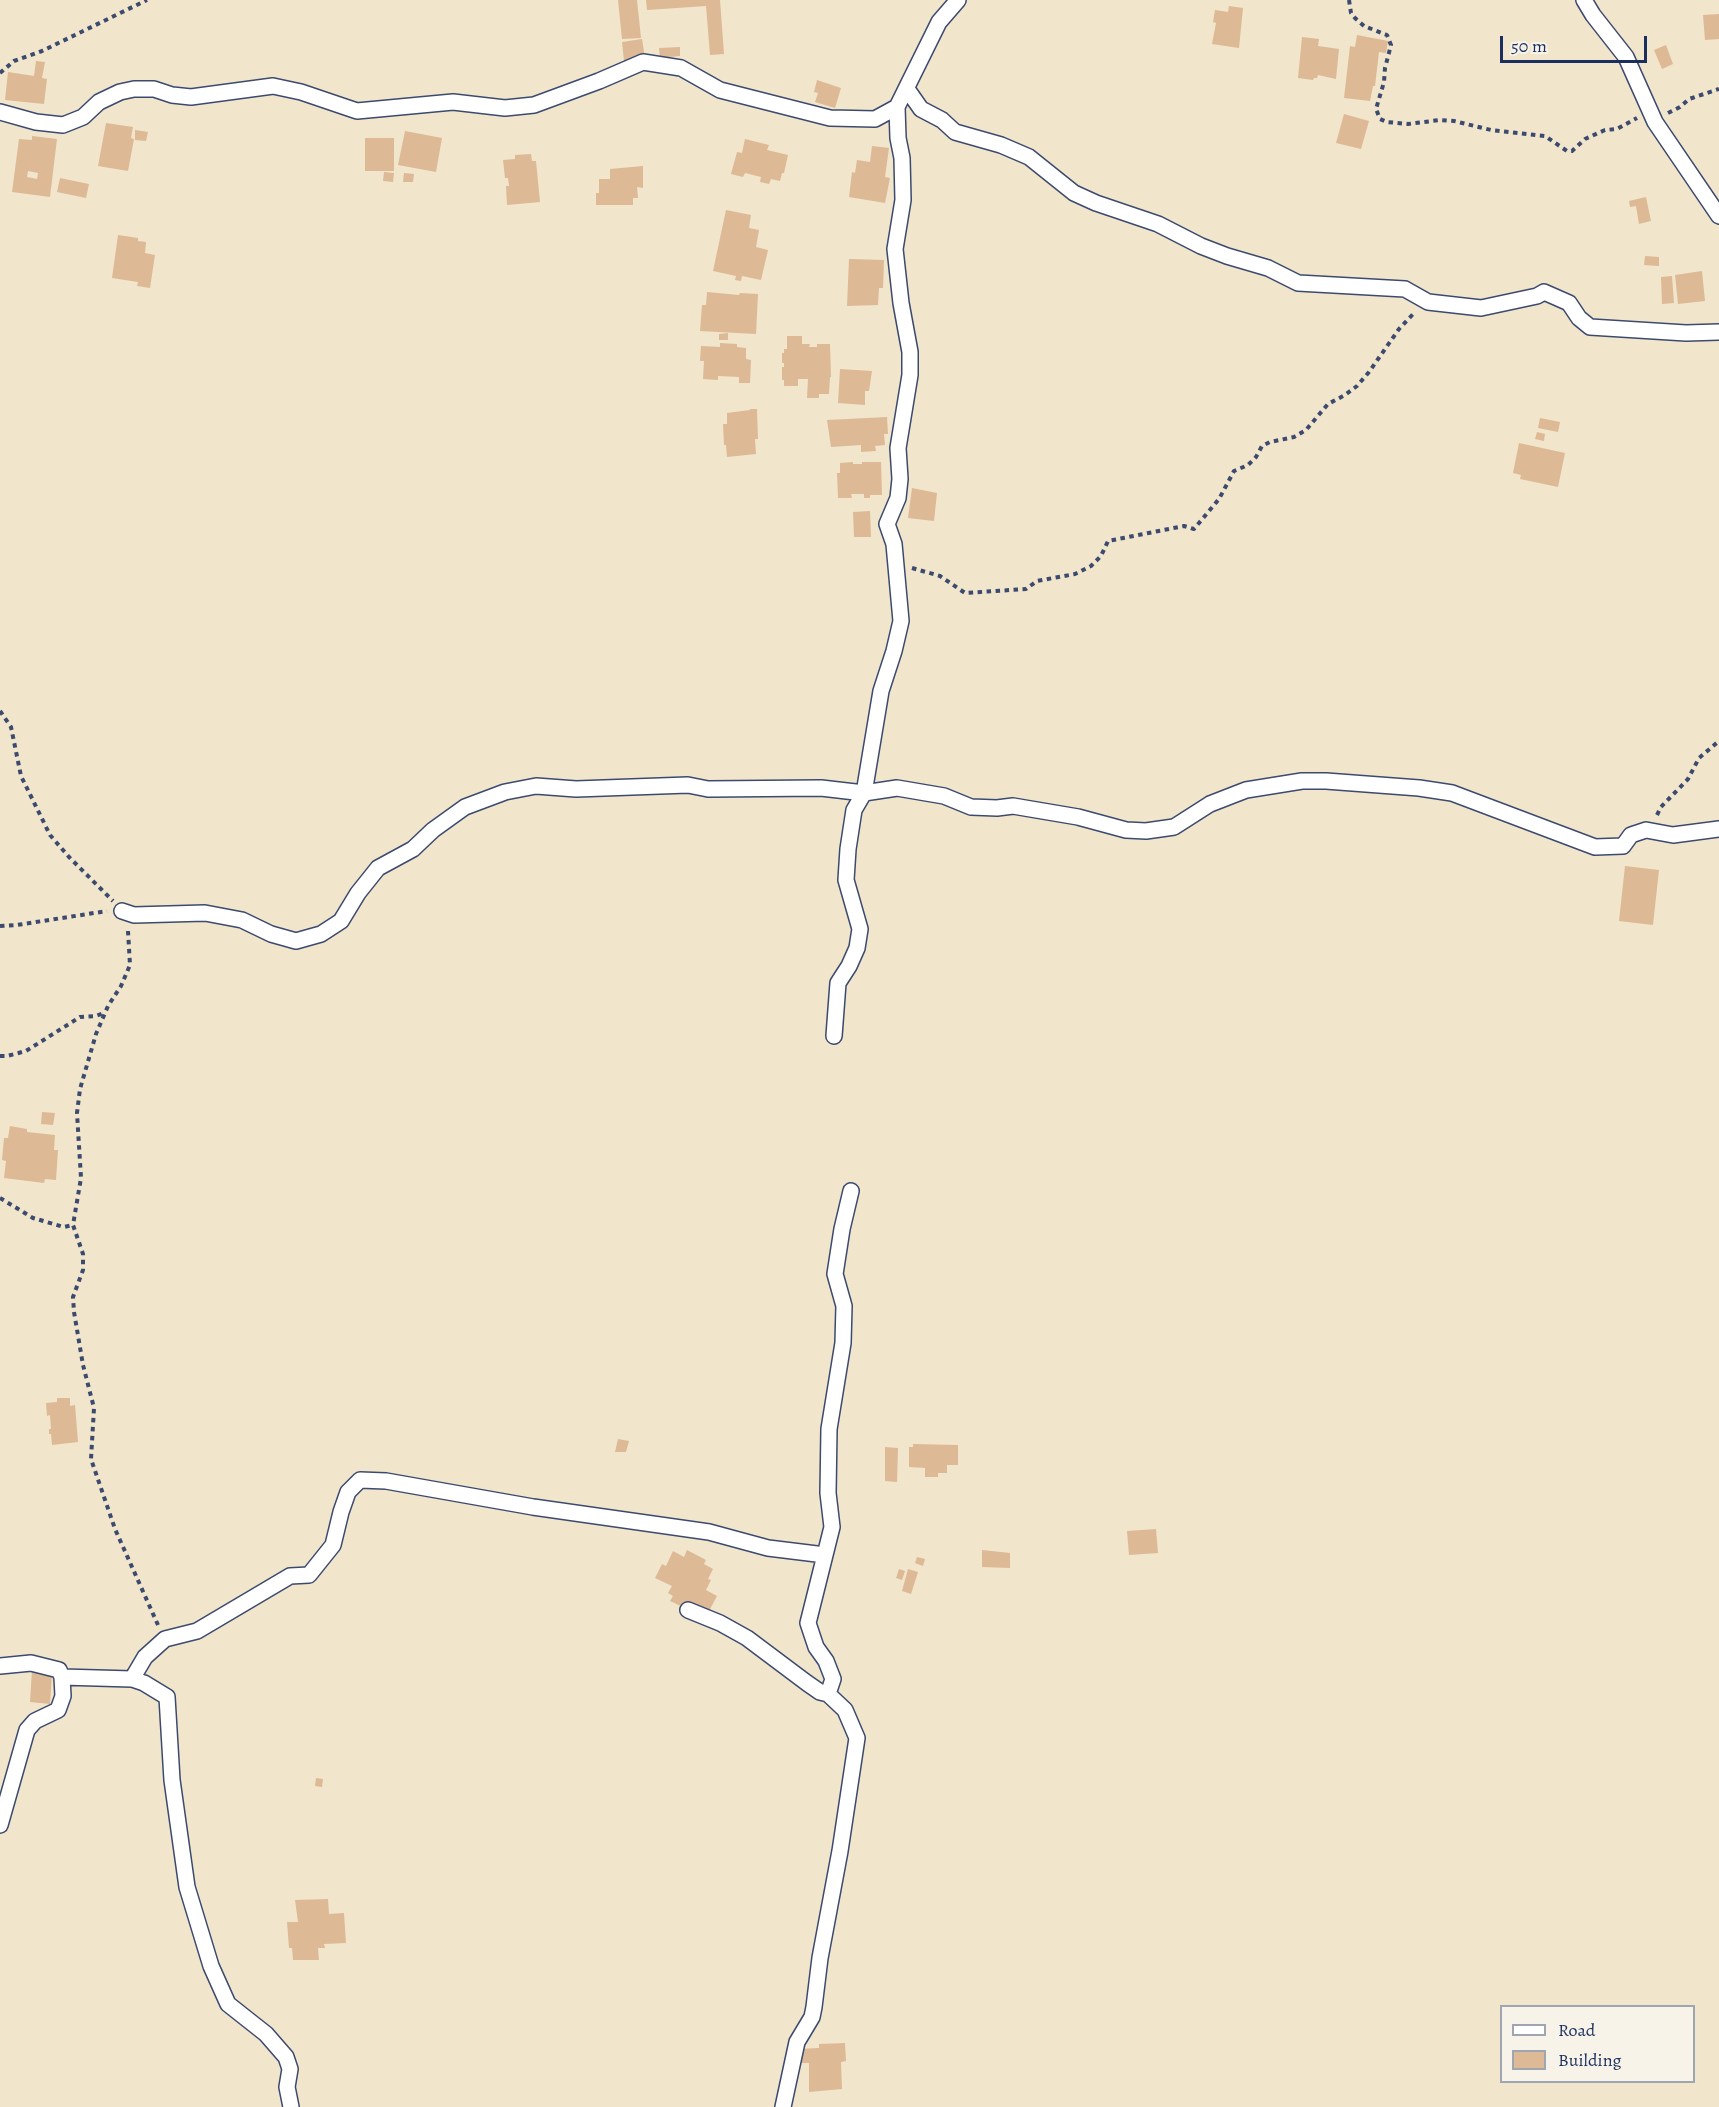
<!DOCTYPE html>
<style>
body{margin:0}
#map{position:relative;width:1719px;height:2107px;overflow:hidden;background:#f1e5cb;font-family:Alegreya,serif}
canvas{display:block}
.legend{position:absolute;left:1500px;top:2005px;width:195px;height:78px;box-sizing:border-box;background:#f7f3e8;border:2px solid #9fa5b1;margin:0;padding:8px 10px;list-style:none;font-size:18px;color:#1b2f5e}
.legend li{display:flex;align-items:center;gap:12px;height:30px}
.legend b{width:30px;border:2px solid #9fa5b1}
.scale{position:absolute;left:1500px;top:36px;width:147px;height:27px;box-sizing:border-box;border:3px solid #1b2f5e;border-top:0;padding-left:8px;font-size:18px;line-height:21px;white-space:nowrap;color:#1b2f5e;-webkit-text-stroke:4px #f7f3e8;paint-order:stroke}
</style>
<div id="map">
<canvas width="1719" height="2107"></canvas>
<ul class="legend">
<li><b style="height:8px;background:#fff"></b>Road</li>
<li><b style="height:16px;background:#ddb996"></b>Building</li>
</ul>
<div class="scale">50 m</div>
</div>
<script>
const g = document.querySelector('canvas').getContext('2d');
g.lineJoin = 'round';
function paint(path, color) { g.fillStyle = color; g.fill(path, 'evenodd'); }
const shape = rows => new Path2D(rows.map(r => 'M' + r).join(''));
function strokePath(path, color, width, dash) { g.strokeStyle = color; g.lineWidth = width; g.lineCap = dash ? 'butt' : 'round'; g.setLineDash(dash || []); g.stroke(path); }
paint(shape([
 [618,0,637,0,641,38,622,39],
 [646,0,720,0,724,54,710,55,706,6,647,10],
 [1229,6,1243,8,1239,48,1212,44,1216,23,1213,22,1215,10,1228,12],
 [1719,14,1719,39,1705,40,1703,15],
 [1357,35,1388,41,1386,53,1379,52,1375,86,1373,86,1370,101,1344,98,1350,46,1355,47],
 [1302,37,1319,39,1318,46,1339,49,1336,79,1318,75,1317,78,1314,78,1313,80,1298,78],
 [642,39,645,58,624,61,622,42],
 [1666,45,1673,64,1662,69,1654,50],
 [680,47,680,56,660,58,659,48],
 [36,61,45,62,42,78,47,79,44,104,5,100,8,72,34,76],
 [817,80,841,88,835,108,815,102,818,93,814,92],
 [1344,114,1369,121,1361,149,1336,143],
 [106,123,133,127,131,138,134,139,128,171,98,166],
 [135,130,148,132,146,141,135,140],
 [405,131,442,138,436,172,398,165],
 [32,136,57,139,50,197,12,192,19,139,32,140],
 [28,171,38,173,37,179,27,177],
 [365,138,394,138,394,171,365,171],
 [745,139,769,145,767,150,788,155,784,173,782,173,780,181,771,179,769,184,760,182,761,177,745,173,743,177,731,174,737,152,742,153],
 [872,146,889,148,885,177,890,178,885,203,849,197,852,172,855,173,857,160,870,162],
 [531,154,532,161,536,161,540,202,507,205,506,186,509,186,508,178,505,178,503,160,515,159,515,155],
 [643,166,643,188,637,187,638,198,633,198,633,205,596,205,596,193,599,193,599,179,610,179,610,169],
 [384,172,394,173,393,182,383,181],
 [404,173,414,174,413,182,403,182],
 [60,178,89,184,86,198,57,192],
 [1646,197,1651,221,1639,224,1636,206,1630,207,1629,201],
 [726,210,751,215,749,228,759,230,756,247,768,250,761,280,742,276,741,281,735,280,736,276,713,271],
 [118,235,138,238,138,241,146,242,145,253,155,255,150,288,137,286,138,282,112,278],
 [1645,256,1659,257,1659,266,1644,265],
 [849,259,884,260,883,288,879,288,878,305,847,306],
 [1702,271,1705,301,1678,304,1675,275],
 [1672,276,1674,303,1662,304,1661,277],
 [707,292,739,295,740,293,758,294,756,334,700,331,702,305,706,305],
 [728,333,728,340,719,340,719,334],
 [787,336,802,336,802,344,810,344,809,347,817,347,817,344,830,344,831,377,830,377,829,394,819,394,819,398,807,398,808,379,798,379,798,386,784,386,784,380,782,380,782,367,784,367,784,363,782,363,782,353,784,353,784,349,787,349],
 [720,343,737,344,737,347,746,348,746,359,751,360,750,383,739,383,739,377,718,376,718,380,703,379,704,361,700,361,701,346,720,347],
 [840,369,872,371,869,391,865,391,865,405,838,403],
 [750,409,757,409,758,439,755,439,756,454,727,457,726,445,724,445,723,424,727,424,727,413,750,410],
 [887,417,888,434,884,434,885,445,875,446,876,451,861,452,861,445,831,447,827,420],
 [1540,418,1560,422,1558,432,1538,428],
 [1537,432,1545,434,1544,441,1535,439],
 [1519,443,1565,453,1558,487,1520,479,1521,475,1513,473],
 [853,462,853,464,862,464,862,462,881,462,882,495,870,495,870,498,864,498,864,494,851,494,852,498,838,498,837,473,840,473,840,463],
 [912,488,937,493,934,521,908,518],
 [870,511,871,537,854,537,853,512],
 [1625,866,1659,870,1653,925,1619,921],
 [42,1112,55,1113,53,1125,41,1124],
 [10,1126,27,1129,27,1132,55,1135,54,1150,58,1150,56,1180,45,1179,44,1183,4,1178,6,1161,2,1160,4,1138,8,1138],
 [57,1398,70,1398,70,1406,75,1405,78,1442,52,1445,51,1434,49,1434,49,1429,51,1429,50,1415,47,1416,46,1403,57,1402],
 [618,1439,629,1441,626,1452,615,1452],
 [913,1444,958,1445,958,1465,947,1465,947,1473,938,1473,938,1477,925,1477,925,1468,909,1467,909,1447,913,1447],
 [885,1447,898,1448,897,1482,885,1481],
 [1156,1529,1158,1553,1129,1555,1127,1531],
 [687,1550,706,1560,704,1564,713,1569,708,1579,711,1580,706,1590,717,1596,708,1613,685,1602,683,1607,670,1601,673,1596,668,1593,672,1586,655,1578,662,1564,666,1566,673,1551,684,1557],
 [982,1550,1010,1553,1010,1568,982,1567],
 [917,1557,925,1559,923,1566,915,1563],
 [899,1569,905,1571,902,1580,896,1578],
 [908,1569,918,1572,911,1594,902,1591],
 [32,1670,52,1674,50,1704,30,1702],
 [316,1778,323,1779,322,1787,315,1786],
 [328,1899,329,1914,344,1913,346,1943,324,1944,325,1948,318,1948,319,1960,293,1960,292,1948,289,1948,287,1922,298,1922,295,1900],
 [845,2043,846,2061,841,2062,842,2089,809,2092,809,2063,799,2063,798,2049,819,2048,819,2044]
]), '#ddb996');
const street = shape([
 [1584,0,1593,15,1626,57,1655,122,1719,216],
 [907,89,921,109,942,120,955,132,1001,145,1029,157,1074,193,1096,203,1158,224,1201,246,1227,256,1268,268,1298,283,1405,289,1428,302,1481,308,1537,296,1544,292,1569,303,1579,318,1590,327,1686,333,1719,332],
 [0,112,36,122,63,125,83,117,99,102,120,92,134,89,154,89,172,95,191,97,273,86,301,92,357,111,453,102,505,108,534,105,599,81,643,62,681,68,720,90,830,118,875,119,897,107,939,22,958,0],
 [122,911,134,915,205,913,242,920,271,934,296,941,321,934,341,921,358,893,378,868,413,849,433,830,465,807,505,792,536,786,576,789,688,785,708,789,821,788,864,793,897,788,944,796,971,807,997,808,1013,806,1078,817,1126,830,1146,831,1174,827,1210,804,1246,790,1302,781,1326,781,1419,788,1452,793,1595,847,1623,846,1631,835,1646,830,1673,835,1719,829],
 [834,1036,838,983,849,966,857,948,860,929,846,880,848,849,854,810,864,793,881,691,894,651,901,621,894,544,887,524,898,498,900,479,898,448,910,375,910,352,901,303,895,249,903,200,902,158,898,138,897,107],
 [825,1555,832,1527,828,1493,829,1429,843,1343,844,1306,835,1274,842,1229,851,1191],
 [0,1666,31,1663,59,1670,62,1677,63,1696,58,1710,35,1721,27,1730,0,1825],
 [62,1677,132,1679,144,1683,167,1697,172,1780,187,1887,211,1966,228,2004,266,2034,286,2057,290,2069,287,2087,291,2107],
 [132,1679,145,1657,165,1639,197,1631,290,1576,309,1575,333,1545,341,1512,348,1492,360,1480,386,1481,533,1507,709,1532,768,1548,825,1555,808,1623,816,1647,826,1661,833,1679,828,1694,820,1692,807,1683,747,1638,720,1623,688,1610],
 [783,2107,797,2042,812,2017,814,2007,820,1958,840,1851,857,1738,845,1710,828,1694]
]);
strokePath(street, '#3b4a6e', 18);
strokePath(shape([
 [1349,0,1351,13,1355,18,1364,26,1387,35,1391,45,1385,68,1384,82,1376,109,1380,119,1387,122,1408,124,1440,120,1454,121,1491,130,1545,136,1567,151,1572,151,1585,139,1605,130,1617,129,1637,118],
 [0,73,14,61,42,51,147,0],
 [1668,113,1680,107,1689,99,1719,89],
 [912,568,940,576,965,593,1026,589,1037,581,1075,574,1091,566,1101,556,1108,541,1184,526,1194,529,1219,499,1234,471,1248,465,1256,457,1262,446,1270,442,1294,437,1306,430,1328,404,1345,395,1357,386,1369,372,1399,329,1414,313],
 [0,711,11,727,21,776,50,835,69,857,113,901],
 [1657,815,1661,807,1688,779,1699,758,1719,741],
 [0,926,17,925,107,911],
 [128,931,130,965,121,986,108,1006,96,1034,80,1089,77,1113,81,1178,73,1225,83,1254,83,1270,73,1297,74,1312,83,1365,94,1408,91,1459,115,1529,158,1625],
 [0,1056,7,1056,26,1051,80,1017,96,1016,104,1013],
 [0,1198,33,1218,64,1227,73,1225]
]), '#3b4a6e', 4, [4.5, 4.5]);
strokePath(street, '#fff', 15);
</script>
